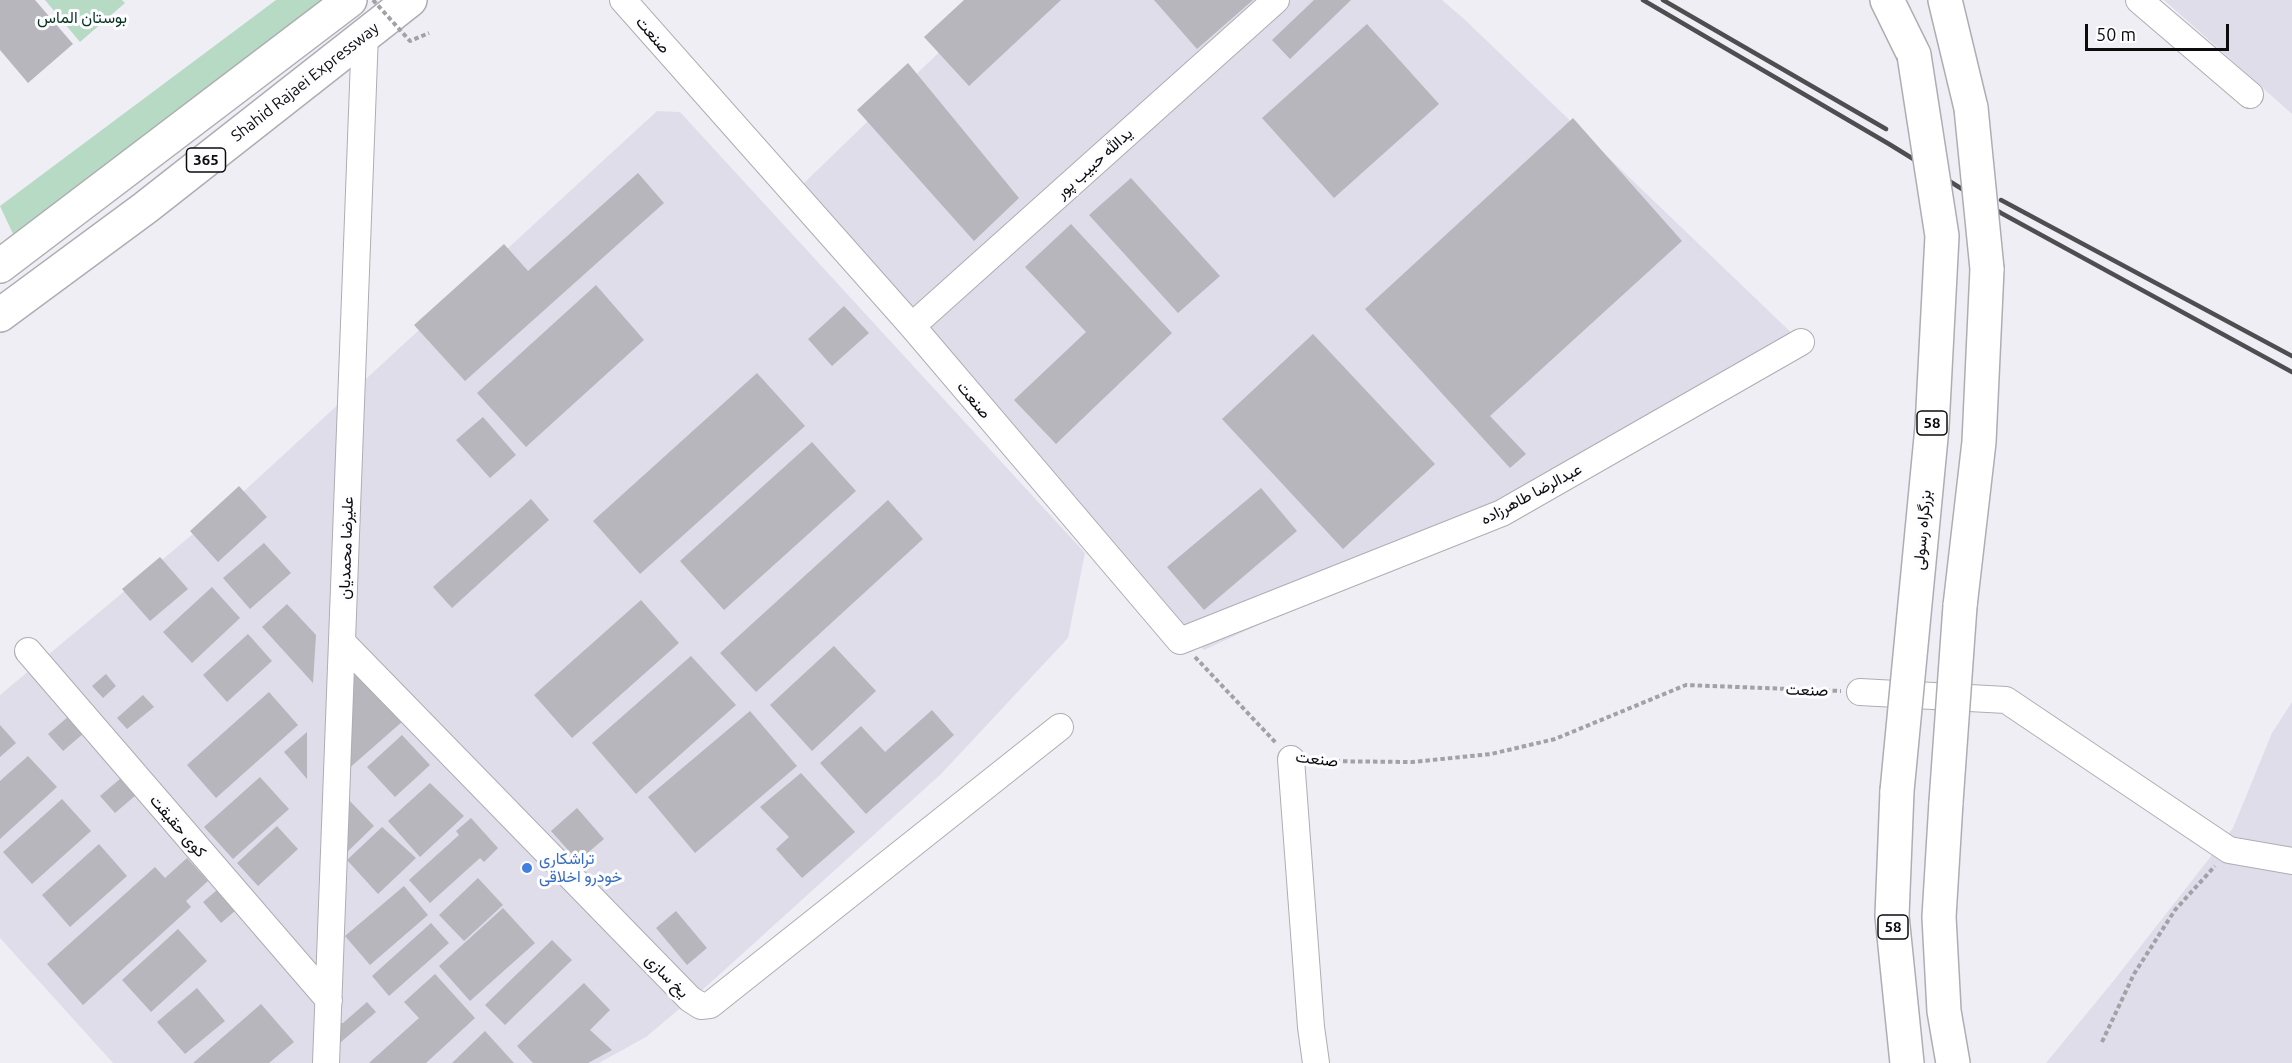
<!DOCTYPE html>
<meta charset="utf-8">
<style>
body{margin:0}
#map{position:relative;width:2292px;height:1063px;overflow:hidden;background:#efeef5;font-family:Ubuntu,sans-serif}
canvas{display:block}
.scale{position:absolute;left:2085px;top:24px;width:144px;height:27px;box-sizing:border-box;border:3px solid #0c0b0d;border-top:0;padding-left:8px;font-size:18px;line-height:21px;white-space:nowrap;color:#0c0b0d;-webkit-text-stroke:4px #fdfcff;paint-order:stroke}
</style>
<div id="map">
<canvas width="2292" height="1063"></canvas>
<div class="scale">50 m</div>
</div>
<script>
const g = document.querySelector('canvas').getContext('2d');
g.lineJoin = 'round';
function paint(path, color) { g.fillStyle = color; g.fill(path, 'evenodd'); }
const shape = rows => new Path2D(rows.map(r => 'M' + r).join(''));
function strokePath(path, color, width, dash) { g.strokeStyle = color; g.lineWidth = width; g.lineCap = dash ? 'butt' : 'round'; g.setLineDash(dash || []); g.stroke(path); }
function drawText(font, color, halo, rows, align = 'center') {
  g.font = font + ' Ubuntu,Vazirmatn,sans-serif'; g.lineWidth = 6; g.setLineDash([]); g.textBaseline = 'middle'; g.strokeStyle = halo; g.fillStyle = color; for (const [text, x, y, turn = 0] of rows) {
    g.save(); g.translate(x, y); g.rotate((+turn || 0) * Math.PI / 180); g.textAlign = isNaN(turn) ? turn : align; if (halo) g.strokeText(text, 0, 0); g.fillText(text, 0, 0); g.restore();
  }
}
paint(shape([
 [993,0,1442,0,1463,18,1801,342,1492,517,1204,650,803,184],
 [2164,0,2292,0,2292,114],
 [657,111,680,112,1085,553,1068,638,941,774,709,984,646,1037,599,1063,113,1063,0,938,0,695,242,493],
 [2292,702,2292,1063,2046,1063,2115,979,2233,828,2272,733]
]), '#dfddea');
paint(shape([
 [45,0,122,0,125,3,80,42],
 [276,0,328,0,14,236,0,206]
]), '#b7dac4');
paint(shape([
 [0,0,35,0,73,44,28,83,0,50],
 [964,0,1061,0,969,86,924,37],
 [1154,0,1253,0,1197,49],
 [1314,0,1351,0,1290,59,1272,40],
 [1367,24,1439,104,1334,198,1262,118],
 [908,63,1019,198,974,241,857,110],
 [1573,118,1682,241,1490,416,1526,454,1510,468,1365,309],
 [638,173,664,203,465,381,414,325,504,244,528,271],
 [1131,178,1220,276,1178,313,1089,215],
 [1071,224,1172,333,1056,444,1014,400,1086,332,1025,267],
 [596,285,644,340,526,447,477,393],
 [844,306,869,333,832,366,808,339],
 [1313,334,1435,464,1343,549,1222,419],
 [757,373,805,426,640,574,593,521],
 [483,417,516,455,490,478,456,440],
 [812,442,856,491,724,610,680,561],
 [239,486,267,517,218,562,190,531],
 [1261,488,1297,531,1204,610,1167,567],
 [531,499,549,520,452,608,433,587],
 [888,500,923,539,756,692,720,653],
 [264,543,291,573,250,609,223,578],
 [160,557,188,589,150,621,122,589],
 [212,587,240,618,192,663,163,632],
 [641,600,679,643,572,738,534,695],
 [287,604,316,635,313,683,262,627],
 [248,634,272,661,227,702,203,675],
 [834,646,876,691,812,751,770,705],
 [691,656,736,705,636,794,592,743],
 [346,673,362,673,403,721,346,771],
 [106,674,116,686,103,698,92,686],
 [269,692,298,725,216,798,187,765],
 [143,695,154,707,127,729,117,718],
 [932,710,954,735,866,814,820,763,861,726,885,752],
 [750,711,797,766,695,853,648,797],
 [69,716,84,733,63,751,48,734],
 [0,725,16,743,0,757],
 [307,732,307,779,284,752],
 [402,735,430,765,395,797,367,767],
 [28,756,57,787,0,839,0,781],
 [801,773,855,832,802,878,776,849,789,837,760,807],
 [260,777,289,809,233,859,204,827],
 [121,778,136,795,115,813,100,796],
 [430,783,464,816,420,857,388,821],
 [345,796,374,826,342,857],
 [62,799,91,831,32,884,3,852],
 [577,808,604,839,578,861,551,831],
 [471,818,498,848,484,862,480,858,430,903,409,880,459,835,456,831],
 [277,826,298,849,258,886,237,863],
 [382,827,416,858,378,894,347,860],
 [99,844,127,876,70,927,42,895],
 [187,858,208,881,186,901,191,907,83,1005,47,964,155,867,165,878],
 [478,878,503,905,464,941,439,915],
 [404,886,428,915,370,965,345,936],
 [217,890,235,911,221,923,203,902],
 [503,908,535,943,470,1001,439,966],
 [676,911,707,948,687,965,656,928],
 [431,923,449,943,389,996,372,976],
 [178,929,207,961,151,1012,122,980],
 [552,940,572,960,505,1025,485,1005],
 [435,974,475,1018,426,1063,369,1063,419,1018,404,1002],
 [584,983,610,1010,590,1030,612,1050,588,1063,533,1063,517,1046],
 [197,988,225,1021,185,1054,157,1022],
 [367,1002,376,1012,334,1048,335,1023,343,1023],
 [261,1004,294,1042,269,1063,193,1063],
 [485,1031,514,1063,452,1063]
]), '#b7b6bc');
const minor = shape([
 [623,0,912,326,1180,641,1502,513,1801,342],
 [2139,0,2250,95],
 [912,326,1276,0],
 [342,642,690,999,701,1006,710,1005,1060,727],
 [28,651,329,1000],
 [1860,692,2006,700,2229,850,2292,861],
 [1291,759,1311,1027,1316,1063],
 [326,1063,365,33]
]);
const highway = shape([
 [1887,0,1914,55],
 [1945,0,1971,108],
 [0,266,350,0],
 [0,315,145,208,410,0],
 [1960,606,1979,442,1987,269],
 [1897,791,1892,916,1907,1063],
 [1946,802,1939,917,1944,1011,1953,1063]
]);
strokePath(minor, '#aeadb3', 28);
strokePath(highway, '#aeadb3', 36);
strokePath(shape([
 [1195,657,1276,743],
 [1313,761,1412,762,1491,754,1555,739,1686,685,1841,691],
 [2102,1042,2134,974,2175,910,2215,866]
]), '#a2a1a6', 4, [4.5, 3]);
strokePath(minor, '#fff', 26);
strokePath(highway, '#fff', 33);
strokePath(shape([
 [1643,0,1889,144,2001,213,2292,372],
 [1663,0,1886,129],
 [2001,200,2292,356]
]), '#4e4d50', 4.5);
const highwayBridge = shape([
 [1971,108,1987,269],
 [1897,791,1932,427,1942,236,1914,55],
 [1946,802,1960,606]
]);
strokePath(highwayBridge, '#aeadb3', 36, []);
strokePath(shape([
 [373,0,410,41,429,33]
]), '#a2a1a6', 4, [4.5, 3]);
strokePath(highwayBridge, '#fff', 33);
for (const [x, y, r, color] of [
 [527,868,6,"#3f7fe0"]
]) { const dot = new Path2D(); dot.arc(x, y, r, 0, 2 * Math.PI); g.fillStyle = color; g.fill(dot); strokePath(dot, '#fdfcff', 2); }
for (const [x, y, w] of [
 [206,160,39],
 [1932,423,30],
 [1893,927,30]
]) { const box = new Path2D(); box.roundRect(x - w / 2, y - 12, w, 24, 4.5); g.fillStyle = '#fdfcff'; g.fill(box); strokePath(box, '#0c0b0d', 1.5); }
drawText('bold 15px', '#0c0b0d', null, [
 ["365",206,160],
 ["58",1932,423],
 ["58",1893,927]
]);
drawText('16px', '#04331d', '#fdfcff', [
 ["بوستان الماس",82,18]
]);
drawText('16px', '#0c0b0d', '#fdfcff', [
 ["صنعت",653,35,49],
 ["Shahid Rajaei Expressway",305,82,-38],
 ["یدالله حبیب پور",1094,163,-42],
 ["صنعت",974,400,50],
 ["عبدالرضا طاهرزاده",1531,494,-28],
 ["بزرگراه رسولی",1922,530,-85],
 ["علیرضا محمدیان",346,548,-88],
 ["صنعت",1807,690,2],
 ["صنعت",1317,759,7],
 ["کوی حقیقت",178,826,49],
 ["یخ سازی",667,976,45]
]);
drawText('16px', '#366cbe', '#fdfcff', [
 ["تراشکاری",539,859],
 ["خودرو اخلاقی",539,877]
], 'left');
</script>
